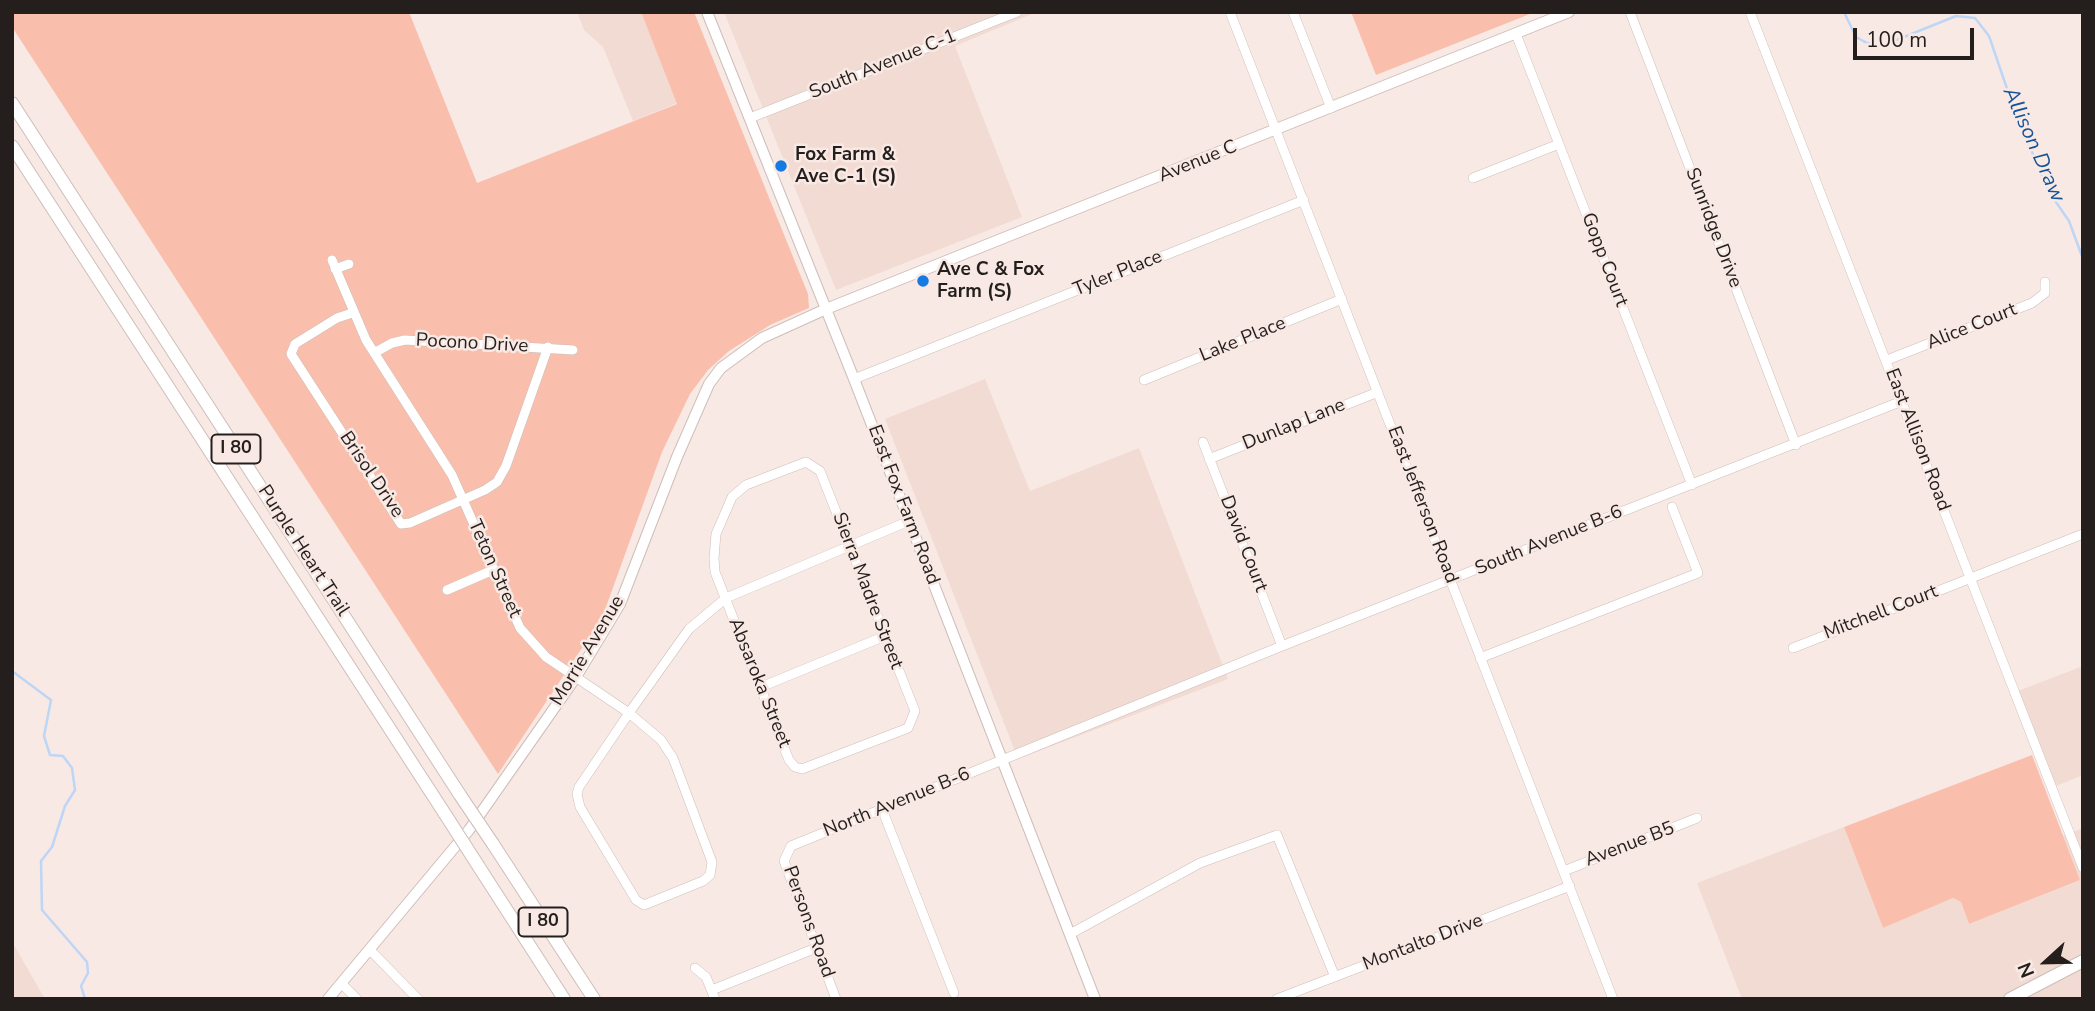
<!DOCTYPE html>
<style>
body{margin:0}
#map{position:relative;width:2095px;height:1011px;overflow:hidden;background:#f9e9e4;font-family:"Nunito Sans",sans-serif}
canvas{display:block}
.frame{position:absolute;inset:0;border:14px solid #241f1d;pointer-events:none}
.north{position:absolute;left:2011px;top:927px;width:70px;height:70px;-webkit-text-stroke:5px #f9e9e4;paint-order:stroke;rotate:248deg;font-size:19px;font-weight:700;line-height:28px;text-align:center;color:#241f1d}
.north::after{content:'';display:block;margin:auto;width:24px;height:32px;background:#241f1d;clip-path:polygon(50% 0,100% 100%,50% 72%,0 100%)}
.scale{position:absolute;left:1853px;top:28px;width:121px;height:32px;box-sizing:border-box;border:4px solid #241f1d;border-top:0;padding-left:9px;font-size:21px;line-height:24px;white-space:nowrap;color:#241f1d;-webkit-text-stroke:5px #f9e9e4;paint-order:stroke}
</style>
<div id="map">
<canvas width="2095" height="1011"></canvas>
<div class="frame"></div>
<div class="north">N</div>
<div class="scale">100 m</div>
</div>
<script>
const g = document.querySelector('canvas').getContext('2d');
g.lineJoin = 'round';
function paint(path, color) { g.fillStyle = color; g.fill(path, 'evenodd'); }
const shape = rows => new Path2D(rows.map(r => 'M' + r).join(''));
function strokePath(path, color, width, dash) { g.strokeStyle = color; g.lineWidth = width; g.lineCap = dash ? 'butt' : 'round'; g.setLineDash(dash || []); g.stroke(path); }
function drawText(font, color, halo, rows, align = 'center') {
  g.font = font + ' "Nunito Sans",sans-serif'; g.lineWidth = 5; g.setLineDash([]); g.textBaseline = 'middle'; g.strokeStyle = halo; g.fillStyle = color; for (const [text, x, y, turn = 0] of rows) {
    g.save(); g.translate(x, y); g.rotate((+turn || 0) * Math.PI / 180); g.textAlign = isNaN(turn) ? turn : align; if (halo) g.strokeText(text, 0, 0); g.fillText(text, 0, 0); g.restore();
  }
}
paint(shape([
 [577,12,641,12,677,103,633,121,603,47,584,30],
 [724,12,1037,12,955,46,1022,217,836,290],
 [985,379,1030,491,1139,448,1228,679,1018,759,885,419],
 [2083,666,2083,775,2056,786,2018,691],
 [1844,827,1883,928,1953,898,1961,902,1969,924,2080,880,2063,836,2083,828,2083,999,1742,999,1697,883],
 [12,945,14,945,45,999,12,999]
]), '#f2dbd3');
paint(shape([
 [12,12,409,12,477,183,677,104,641,12,694,12,808,294,809,308,770,325,729,351,708,370,690,394,662,452,602,618,498,774,12,27],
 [1351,12,1535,12,1376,75],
 [2032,755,2080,880,1969,924,1961,902,1953,898,1883,928,1844,827]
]), '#f9bfac');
strokePath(shape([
 [1844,12,1856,37,1867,43,1884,45,1956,16,1975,18,1989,36,2015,112,2049,192,2069,221,2083,259],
 [12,671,51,700,44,736,50,755,63,756,72,768,75,790,65,806,52,847,41,861,42,910,87,962,88,973,81,986,85,999]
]), '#bdd6f6', 2.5);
const minor = shape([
 [1230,12,1613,999],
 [1293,12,1331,108],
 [1630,12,1796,445],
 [1750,12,2083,868],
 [1516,34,1692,485],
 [750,118,1017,12],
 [1473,178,1559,144],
 [332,260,366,340,452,475,520,628,546,657,629,713,661,740,673,758,712,862,710,875,703,881,644,905,636,900,580,807,577,794,579,787,629,713,689,629,726,598,909,521],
 [335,269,349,264],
 [352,313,337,318,295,344,291,354,401,524,410,523,485,490,497,482,506,466,548,347],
 [374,353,392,343,405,340,573,350],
 [1887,360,2032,303,2045,293,2045,282],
 [854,379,1304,200],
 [1144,380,1342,299],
 [1203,442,1282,646],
 [1209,459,1378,392],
 [806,462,820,471,915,711,908,728,802,769,795,767,789,760,715,572,714,558,716,534,732,497,746,485,806,462],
 [447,590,493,570],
 [1793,648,2083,534],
 [1480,658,1698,573,1672,507],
 [761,687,885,636],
 [882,809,954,993],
 [1564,871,1697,818],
 [1070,934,1200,863,1277,835,1335,977],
 [371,951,418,999],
 [695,968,706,977,715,999],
 [342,984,357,999],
 [712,990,816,948],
 [836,999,784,861,791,846,1282,646,1902,401],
 [1277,999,1570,886]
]);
const major = shape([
 [707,12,854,379,1095,999],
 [328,999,469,830,576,677,620,604,677,457,709,384,721,368,762,338,826,309,1569,12]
]);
const highway = shape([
 [12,103,460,795],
 [12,146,445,814],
 [493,844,594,999],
 [479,867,564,999],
 [2010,999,2083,961]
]);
strokePath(minor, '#cdbeb9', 10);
strokePath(major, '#cdbeb9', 12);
strokePath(highway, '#cdbeb9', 14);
strokePath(minor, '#fff', 9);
strokePath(major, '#fff', 10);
strokePath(highway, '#fff', 12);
const highwayBridge = shape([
 [460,795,493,844],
 [445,814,479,867]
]);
strokePath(highwayBridge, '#cdbeb9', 14, []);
strokePath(highwayBridge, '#fff', 12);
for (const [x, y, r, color] of [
 [781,166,7,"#157be3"],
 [923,281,7,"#157be3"]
]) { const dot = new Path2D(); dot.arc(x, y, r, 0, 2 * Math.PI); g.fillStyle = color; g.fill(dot); strokePath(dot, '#f9e9e4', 2.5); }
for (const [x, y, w] of [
 [236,449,49],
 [543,922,49]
]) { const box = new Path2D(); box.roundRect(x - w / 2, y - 14.5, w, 29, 5); g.fillStyle = '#f9e9e4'; g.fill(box); strokePath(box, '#241f1d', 2); }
drawText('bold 18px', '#241f1d', null, [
 ["I 80",236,449],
 ["I 80",543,922]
]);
drawText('19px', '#241f1d', '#f9e9e4', [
 ["South Avenue C-1",883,65,-22],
 ["Avenue C",1198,162,-22],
 ["Sunridge Drive",1713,228,69],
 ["Gopp Court",1604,260,69],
 ["Tyler Place",1118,274,-22],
 ["Alice Court",1972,327,-22],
 ["Lake Place",1243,340,-22],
 ["Pocono Drive",472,344,3],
 ["Dunlap Lane",1294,425,-22],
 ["East Allison Road",1917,440,69],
 ["Brisol Drive",371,475,56],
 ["East Fox Farm Road",903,505,69],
 ["East Jefferson Road",1422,505,69],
 ["South Avenue B-6",1549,541,-22],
 ["David Court",1243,544,69],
 ["Purple Heart Trail",303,551,57],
 ["Teton Street",494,569,66],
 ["Sierra Madre Street",867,591,69],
 ["Mitchell Court",1881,613,-21],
 ["Morrie Avenue",588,651,-59],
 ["Absaroka Street",759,683,68],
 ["North Avenue B-6",897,803,-22],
 ["Avenue B5",1630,845,-21],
 ["Persons Road",808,922,70],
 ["Montalto Drive",1423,943,-21]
]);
drawText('bold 19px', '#241f1d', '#f9e9e4', [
 ["Fox Farm &",795,155],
 ["Ave C-1 (S)",795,177],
 ["Ave C & Fox",937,270],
 ["Farm (S)",937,292]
], 'left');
drawText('italic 21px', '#155398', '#f9e9e4', [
 ["Allison Draw",2033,145,66]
]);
</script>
